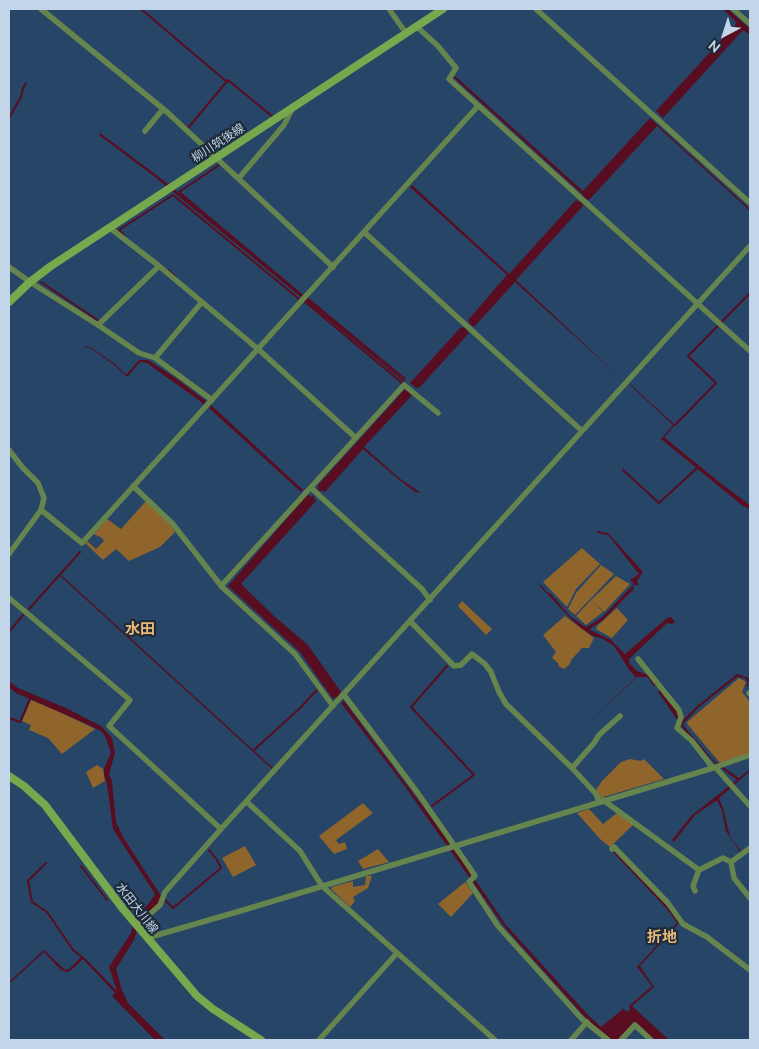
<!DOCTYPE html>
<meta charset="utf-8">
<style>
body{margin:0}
#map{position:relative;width:759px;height:1049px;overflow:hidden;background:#274566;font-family:Ubuntu,sans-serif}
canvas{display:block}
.frame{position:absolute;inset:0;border:10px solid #c3d5e9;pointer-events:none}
.north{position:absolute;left:699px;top:10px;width:50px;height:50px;-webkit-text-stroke:4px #1d2b3a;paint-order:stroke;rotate:220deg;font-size:14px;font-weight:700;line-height:20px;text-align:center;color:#c3d5e9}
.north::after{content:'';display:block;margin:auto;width:18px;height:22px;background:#c3d5e9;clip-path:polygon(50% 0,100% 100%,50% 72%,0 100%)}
</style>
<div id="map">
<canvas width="759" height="1049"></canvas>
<div class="frame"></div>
<div class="north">N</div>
</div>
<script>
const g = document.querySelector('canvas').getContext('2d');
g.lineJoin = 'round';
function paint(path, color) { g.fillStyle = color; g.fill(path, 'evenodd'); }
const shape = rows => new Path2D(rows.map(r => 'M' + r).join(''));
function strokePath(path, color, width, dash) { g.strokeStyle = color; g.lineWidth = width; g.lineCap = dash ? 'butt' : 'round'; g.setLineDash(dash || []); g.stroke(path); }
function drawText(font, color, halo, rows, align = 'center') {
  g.font = font + ' Ubuntu,"Noto Sans JP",sans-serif'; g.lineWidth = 4.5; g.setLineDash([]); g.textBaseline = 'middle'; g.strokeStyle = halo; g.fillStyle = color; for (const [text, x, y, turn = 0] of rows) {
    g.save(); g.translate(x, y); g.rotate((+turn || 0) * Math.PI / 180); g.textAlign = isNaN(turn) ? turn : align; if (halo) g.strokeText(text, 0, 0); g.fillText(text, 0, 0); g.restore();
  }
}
paint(shape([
 [146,501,167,520,175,532,160,547,129,561,116,549,103,560,85,543,87,541,96,549,104,541,102,538,94,534,107,519,121,529],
 [582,548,600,564,576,589,567,607,543,582],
 [601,565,614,574,575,615,568,609,576,593],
 [616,576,630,584,604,612,591,600],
 [591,600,603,612,586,625,576,616],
 [462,601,492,629,486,635,458,606],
 [617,608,628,620,612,638,596,629,598,625],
 [565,616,594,638,589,648,582,648,572,659,569,665,564,669,558,666,559,664,552,658,556,652,543,635],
 [739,678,746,682,742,692,750,702,750,753,720,763,688,725,687,722],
 [31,700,58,711,95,729,62,754,48,738,29,730,31,725,22,721],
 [630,759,641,761,644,759,664,779,600,798,596,790,602,781,621,762],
 [97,765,103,769,105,781,93,788,86,772],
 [363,803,373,813,336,840,339,844,345,842,347,849,334,854,319,836],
 [589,809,603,824,617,813,634,824,610,847,600,839,577,813],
 [245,846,256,865,233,877,222,858],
 [378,849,389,862,363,869,358,861],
 [366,876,372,876,368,888,353,897,355,901,350,907,331,889,332,887,353,881,353,887,365,885],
 [465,882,473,893,451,917,438,904]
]), '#8f652b');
paint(shape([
 [723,9,728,9,750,29,750,35,743,30,663,118,656,111,737,23],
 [455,76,583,191,650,118,750,209,750,211,657,126,589,200,586,199,581,193,454,78],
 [100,133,163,180,302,296,308,299,405,381,404,382,155,177,99,135],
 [412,185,509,274,576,200,582,203,583,206,516,280,623,380,515,282,474,327,469,323,468,320,507,275,410,187],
 [461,327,465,328,469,333,419,388,415,387,410,383],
 [85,346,92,348,115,364,126,375,139,360,148,360,177,379,206,401,204,404,147,363,140,362,127,377,113,364,92,349,85,347],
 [630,384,675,425,665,436,665,438,719,482,750,505,750,509,743,506,661,439,673,425,630,385],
 [405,389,412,395,364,447,399,478,421,493,415,492,398,479,363,449,325,492,318,490,318,485],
 [211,405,303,490,301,492,209,408],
 [308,494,311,497,313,495,316,501,241,584,275,617,308,645,341,692,336,699,335,697,333,699,324,686,322,687,323,685,300,652,228,586],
 [597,531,608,533,643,572,637,581,639,585,634,585,633,587,634,589,602,621,591,628,590,630,611,640,625,654,667,618,671,617,675,622,672,624,667,623,629,659,629,663,637,671,648,675,656,685,654,686,647,677,637,677,585,727,636,677,630,671,614,646,603,639,593,636,581,628,569,617,540,586,541,585,547,592,551,594,570,616,584,626,587,627,602,617,632,586,634,584,630,580,639,574,608,535,597,533],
 [61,575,273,768,272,769,60,576],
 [737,674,749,678,748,687,746,686,748,683,745,678,737,677,698,708,683,724,687,730,713,760,739,778,750,769,750,771,719,798,724,811,728,829,731,838,741,851,740,852,726,831,722,811,717,800,695,815,674,842,672,840,692,815,737,780,716,764,703,751,685,731,658,692,659,690,677,711,682,721,696,707],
 [9,681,18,688,66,708,101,726,112,738,115,753,109,774,112,781,116,822,123,837,161,896,158,905,140,921,134,940,116,969,122,990,128,1003,165,1040,155,1040,112,996,115,993,83,959,70,971,67,972,61,970,44,952,9,984,9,982,44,950,65,970,69,969,81,957,85,958,117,991,109,967,131,933,135,918,149,903,155,894,113,829,107,784,104,775,104,768,111,753,105,736,101,731,89,725,16,693,9,687],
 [344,701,448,840,506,925,588,1015,601,1027,623,1009,628,1012,630,1009,629,1006,652,986,637,967,677,923,667,909,613,852,615,851,667,906,679,923,640,966,654,987,632,1006,669,1040,655,1040,634,1022,618,1040,610,1040,584,1016,506,929,401,781,341,703]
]), '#580d20');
strokePath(shape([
 [141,9,227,82],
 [9,118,21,97,23,88,26,83],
 [188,128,228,80,273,117],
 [219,165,179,192,303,296],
 [125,236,119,230,173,195,299,299],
 [168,270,176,277],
 [41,282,99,321],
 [307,298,405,379],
 [304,301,402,383],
 [675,425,716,383,688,356,750,293],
 [623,470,659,503,697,468],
 [29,609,80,552],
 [9,632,23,615],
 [9,718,20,722,30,699],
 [254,750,299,709,317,690],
 [432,806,474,775,411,707,447,666],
 [46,863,28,881,32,902,47,912,73,950,82,957],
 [81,866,107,900],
 [165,900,173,908,221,868,217,860,209,850]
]), '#580d20', 2);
strokePath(shape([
 [41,9,167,112,333,267],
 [389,9,406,33],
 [536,9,750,203],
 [733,9,750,24],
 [416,26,438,46,456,68,449,79,750,351],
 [145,131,163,109],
 [239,178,284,125,292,109],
 [110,228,159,266,258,349,356,438],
 [364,232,582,431],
 [9,267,30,282,98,325,139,353,155,358,212,400],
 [98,325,159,266],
 [155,358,202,302],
 [9,450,23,468,38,483,44,498,41,510,9,554],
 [133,486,172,523,222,587,295,654,333,706],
 [311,488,422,589,430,600],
 [41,510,82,543,478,106],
 [221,586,404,385,438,413],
 [9,598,130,700,109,726,221,829],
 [410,621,454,666,461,665,472,654,485,664,491,672,499,692,506,704,572,768,596,794,599,802],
 [638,659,679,710,681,717,677,728,692,741,713,768],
 [749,693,750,694],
 [344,695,417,792,470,868,475,876,469,882,498,926,582,1019,608,1040],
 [715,767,750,806],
 [572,768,594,743,599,735,620,716],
 [603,800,699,870,723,858,731,862],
 [247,802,300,851,322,886,495,1040],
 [612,849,614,847,668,903,683,924,707,937,750,970],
 [731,862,734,878,750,898],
 [731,862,750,848],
 [695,891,693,886,699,870],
 [140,923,160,905,165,892,221,829,750,246],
 [147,938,247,909,713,768,750,755],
 [319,1040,397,953],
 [571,1040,587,1022],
 [621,1040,635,1025,651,1040]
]), '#66844d', 5.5);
strokePath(shape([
 [9,302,30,282,51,266,443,9],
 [9,776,24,786,45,805,123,909,197,996,213,1009,261,1040]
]), '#78a84e', 8);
drawText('12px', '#c3d5e9', '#1d2b3a', [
 ["柳川筑後線",218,143,-33],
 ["水田大川線",137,908,52]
]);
drawText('bold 15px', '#eab777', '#1d2b3a', [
 ["水田",140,629],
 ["折地",662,937]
]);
</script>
